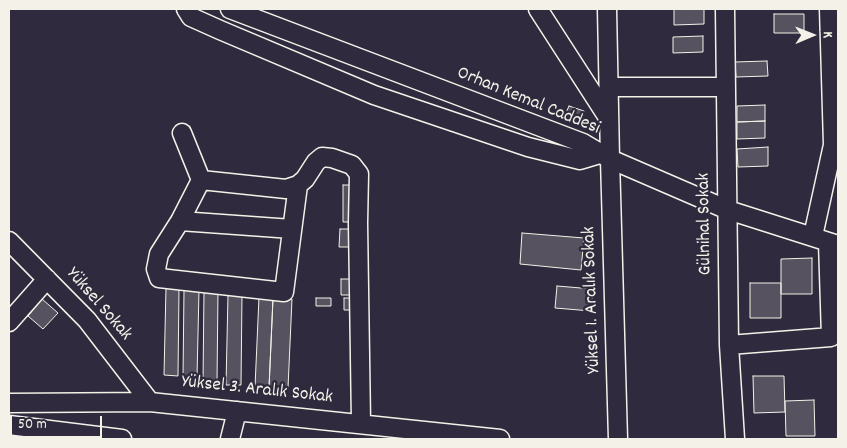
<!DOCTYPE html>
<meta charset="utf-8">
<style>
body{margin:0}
#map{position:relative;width:847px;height:448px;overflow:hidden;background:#2f2a3d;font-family:Dekko,sans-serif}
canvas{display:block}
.frame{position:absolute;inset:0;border:10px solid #f4f1e8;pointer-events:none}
.north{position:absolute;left:787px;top:10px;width:50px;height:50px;-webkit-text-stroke:4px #2f2a3d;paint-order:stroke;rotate:89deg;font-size:14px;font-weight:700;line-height:20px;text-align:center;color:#f4f1e8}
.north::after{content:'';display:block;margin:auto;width:18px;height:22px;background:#f4f1e8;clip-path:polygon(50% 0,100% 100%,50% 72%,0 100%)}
.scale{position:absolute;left:10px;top:416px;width:92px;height:22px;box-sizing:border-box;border:2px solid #f4f1e8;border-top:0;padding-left:6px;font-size:15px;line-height:18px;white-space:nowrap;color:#f4f1e8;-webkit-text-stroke:4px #2f2a3d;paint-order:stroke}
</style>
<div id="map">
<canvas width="847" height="448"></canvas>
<div class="frame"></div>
<div class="north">K</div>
<div class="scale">50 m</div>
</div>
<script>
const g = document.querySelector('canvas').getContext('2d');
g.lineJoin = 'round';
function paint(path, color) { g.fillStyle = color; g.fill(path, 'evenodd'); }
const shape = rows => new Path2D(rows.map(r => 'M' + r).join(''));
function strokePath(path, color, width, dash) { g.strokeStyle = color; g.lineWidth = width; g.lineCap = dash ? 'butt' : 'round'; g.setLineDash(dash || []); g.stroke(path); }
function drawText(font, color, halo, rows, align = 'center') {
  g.font = font + ' Dekko,sans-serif'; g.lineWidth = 4.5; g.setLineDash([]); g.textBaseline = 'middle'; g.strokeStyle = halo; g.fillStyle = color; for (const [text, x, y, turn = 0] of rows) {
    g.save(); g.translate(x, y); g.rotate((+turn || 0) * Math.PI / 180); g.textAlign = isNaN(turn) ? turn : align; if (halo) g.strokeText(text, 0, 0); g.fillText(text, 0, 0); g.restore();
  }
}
const building = shape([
 [674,9,704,9,704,24,674,25,674,9],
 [774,14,804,14,804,33,774,33,774,14],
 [703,36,703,52,673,53,673,37,703,36],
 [767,61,768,76,736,77,735,62,767,61],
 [765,105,765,121,737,122,737,106,765,105],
 [569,106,584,111,579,125,563,120,569,106],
 [765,121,765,138,737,139,737,122,765,121],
 [768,147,768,166,738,167,737,149,768,147],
 [343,185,355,185,355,222,343,222,343,185],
 [340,229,352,229,352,247,339,247,340,229],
 [522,233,584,238,581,270,520,264,522,233],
 [812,258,812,294,781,294,781,259,812,258],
 [341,279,353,279,353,295,341,295,341,279],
 [750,283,781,283,781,318,750,318,750,283],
 [557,286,593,289,591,311,555,308,557,286],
 [166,288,179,289,178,376,164,375,166,288],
 [184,290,199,290,197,378,183,377,184,290],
 [204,291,218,291,217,382,203,382,204,291],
 [228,295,242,295,241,385,226,385,228,295],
 [259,297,273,298,269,388,255,387,259,297],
 [273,298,292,299,288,388,269,388,273,298],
 [316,298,331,298,331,306,316,306,316,298],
 [344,298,350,298,350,310,344,310,344,298],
 [42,299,58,313,43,329,28,316,42,299],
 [753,376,784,376,785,412,754,413,753,376],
 [814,400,815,436,786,436,785,401,814,400]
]);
paint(building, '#56525f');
strokePath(building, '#f4f1e8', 1);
const minor = shape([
 [186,9,191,17,220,30,374,95,528,147,580,160,600,154],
 [230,9,583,143,610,159,728,210,838,245],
 [538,9,609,119],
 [607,9,610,159,618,439],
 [725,9,729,345,735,439],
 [609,87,726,87],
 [182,133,201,180,180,221,159,254,156,269,159,278,284,292,298,185],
 [201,180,286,189,298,185,305,179,316,162,322,157,332,158,352,165,359,174,358,223,361,423],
 [180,221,292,229],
 [813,236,833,145,829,9],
 [9,241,87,320,150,402],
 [9,322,47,279],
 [729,345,831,337,828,242],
 [9,403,150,402,500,439],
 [9,425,122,439],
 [230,439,237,411]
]);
strokePath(minor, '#f4f1e8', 21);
strokePath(minor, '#2f2a3d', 18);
drawText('19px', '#f4f1e8', '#2f2a3d', [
 ["Orhan Kemal Caddesi",528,102,22],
 ["Gülnihal Sokak",706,224,-91],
 ["Yüksel 1. Aralık Sokak",593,300,-92],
 ["Yüksel Sokak",98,305,49],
 ["Yüksel 3. Aralık Sokak",257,391,6]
]);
</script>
